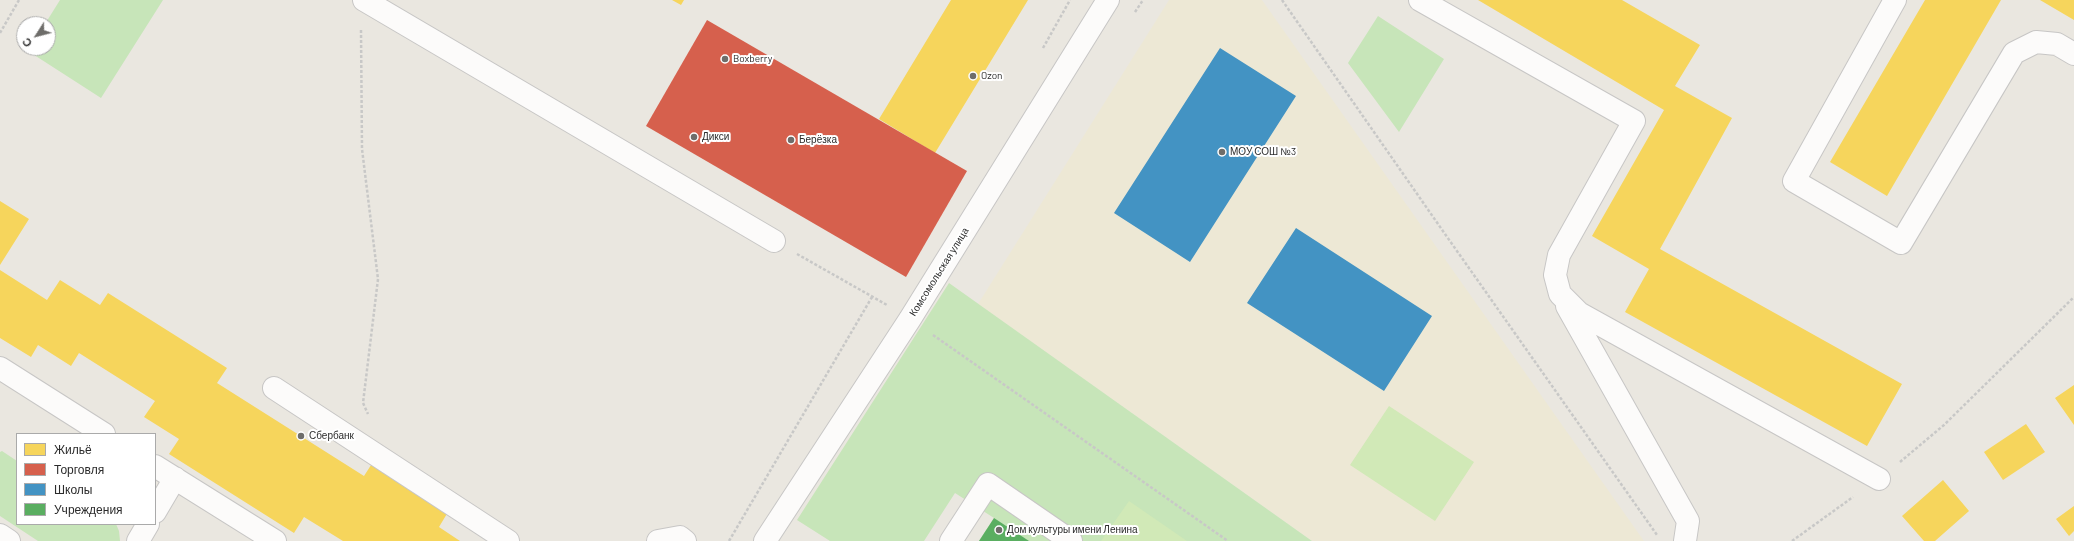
<!DOCTYPE html>
<meta charset="utf-8">
<style>
body{margin:0}
#map{position:relative;width:2074px;height:541px;overflow:hidden;background:#eae7e0;font-family:Barlow,sans-serif}
canvas{display:block}
.legend{position:absolute;left:16px;top:433px;width:140px;height:92px;box-sizing:border-box;background:#fff;border:1px solid #aaa;margin:0;padding:5px 7px;list-style:none;font-size:12px;color:#2b2b2b}
.legend li{display:flex;align-items:center;gap:8px;height:20px}
.legend b{width:20px;border:1px solid #aaa}
.north{position:absolute;left:16px;top:16px;width:40px;height:40px;box-sizing:border-box;background:#fff;border:1px solid #aaa;border-radius:50%;rotate:234deg;font-size:11px;font-weight:700;line-height:16px;text-align:center;color:#2b2b2b}
.north::after{content:'';display:block;margin:auto;width:14px;height:18px;background:#6e6d6a;clip-path:polygon(50% 0,100% 100%,50% 72%,0 100%)}
</style>
<div id="map">
<canvas width="2074" height="541"></canvas>
<ul class="legend">
<li><b style="height:11px;background:#f6d55c"></b>Жильё</li>
<li><b style="height:11px;background:#d6604d"></b>Торговля</li>
<li><b style="height:11px;background:#4393c3"></b>Школы</li>
<li><b style="height:11px;background:#5aae61"></b>Учреждения</li>
</ul>
<div class="north">С</div>
</div>
<script>
const g = document.querySelector('canvas').getContext('2d');
g.lineJoin = 'round';
function paint(path, color) { g.fillStyle = color; g.fill(path, 'evenodd'); }
const shape = rows => new Path2D(rows.map(r => 'M' + r).join(''));
function strokePath(path, color, width, dash) { g.strokeStyle = color; g.lineWidth = width; g.lineCap = dash ? 'butt' : 'round'; g.setLineDash(dash || []); g.stroke(path); }
function drawText(font, color, halo, rows, align = 'center') {
  g.font = font + ' Barlow,sans-serif'; g.lineWidth = 4; g.setLineDash([]); g.textBaseline = 'middle'; g.strokeStyle = halo; g.fillStyle = color; for (const [text, x, y, turn = 0] of rows) {
    g.save(); g.translate(x, y); g.rotate((+turn || 0) * Math.PI / 180); g.textAlign = isNaN(turn) ? turn : align; if (halo) g.strokeText(text, 0, 0); g.fillText(text, 0, 0); g.restore();
  }
}
paint(shape([
 [1169,0,1262,0,1644,541,1312,541,978,304]
]), '#ede8d5');
paint(shape([
 [60,0,163,0,101,98,28,51,29,48,48,48,48,24,45,24],
 [1378,16,1444,59,1399,132,1348,63],
 [949,283,1312,541,979,541,994,518,955,493,924,541,830,541,797,520],
 [2,451,17,461,17,524,116,524,119,531,120,541,38,541,0,516,0,452]
]), '#c7e5b9');
paint(shape([
 [1389,406,1474,462,1435,521,1350,465],
 [1129,501,1187,541,1101,541]
]), '#d1e9b7');
paint(shape([
 [672,0,684,0,681,5],
 [951,0,1028,0,935,153,879,119],
 [1478,0,1622,0,1700,45,1675,86,1732,118,1660,249,1902,384,1867,446,1625,312,1649,269,1592,236,1664,110],
 [1925,0,2001,0,1887,196,1830,162],
 [2040,0,2074,0,2074,20],
 [0,201,29,219,0,265],
 [0,270,47,300,60,280,100,305,108,293,227,368,217,383,364,476,373,462,448,512,439,527,460,541,343,541,304,517,294,533,169,454,179,439,144,417,155,401,79,353,71,366,38,345,31,357,0,338],
 [2074,385,2074,425,2055,398],
 [2026,424,2045,452,2003,480,1984,452],
 [1943,480,1969,511,1935,541,1924,541,1902,516],
 [2074,506,2074,531,2069,536,2056,519]
]), '#f6d55c');
paint(shape([
 [707,20,967,171,906,277,646,126]
]), '#d6604d');
paint(shape([
 [1220,48,1296,96,1190,262,1114,213],
 [1296,228,1432,316,1384,391,1247,303]
]), '#4393c3');
paint(shape([
 [994,518,1029,541,979,541]
]), '#5aae61');
const minor = shape([
 [364,0,774,241],
 [1420,0,1634,121,1559,255,1555,275,1560,294,1579,313,1879,479],
 [1895,0,1794,181,1901,243,2014,53,2036,42,2057,44,2074,54],
 [1567,306,1688,521,1685,541],
 [0,368,104,434],
 [274,388,508,541],
 [155,466,275,541],
 [155,512,175,478],
 [0,535,9,541],
 [138,541,148,524],
 [658,541,680,537,685,541],
 [765,541,910,319,1108,0],
 [951,541,988,484,1071,541]
]);
strokePath(minor, '#c7c6c5', 24);
strokePath(shape([
 [1282,0,1445,234,1657,535],
 [1135,12,1143,0],
 [361,30,362,149,378,279,363,403,368,414],
 [0,33,19,0],
 [1043,48,1070,0],
 [797,254,887,305],
 [933,335,1228,541],
 [1900,462,1944,425,2074,297],
 [729,541,872,297],
 [1792,541,1853,497]
]), '#c8c8c7', 2.5, [3, 2]);
strokePath(minor, '#fcfbfa', 22);
for (const [x, y, r, color] of [
 [725,59,4,"#6e6d6a"],
 [973,76,4,"#6e6d6a"],
 [694,137,4,"#6e6d6a"],
 [791,140,4,"#6e6d6a"],
 [1222,152,4,"#6e6d6a"],
 [301,436,4,"#6e6d6a"],
 [999,530,4,"#6e6d6a"]
]) { const dot = new Path2D(); dot.arc(x, y, r, 0, 2 * Math.PI); g.fillStyle = color; g.fill(dot); strokePath(dot, '#fff', 1.5); }
drawText('10px', '#2b2b2b', '#fff', [
 ["Boxberry",733,59],
 ["Ozon",981,76],
 ["Дикси",702,137],
 ["Берёзка",799,140],
 ["МОУ СОШ №3",1230,152],
 ["Сбербанк",309,436],
 ["Дом культуры имени Ленина",1007,530]
], 'left');
drawText('10px', '#2b2b2b', '#fff', [
 ["Комсомольская улица",939,272,-58]
]);
</script>
